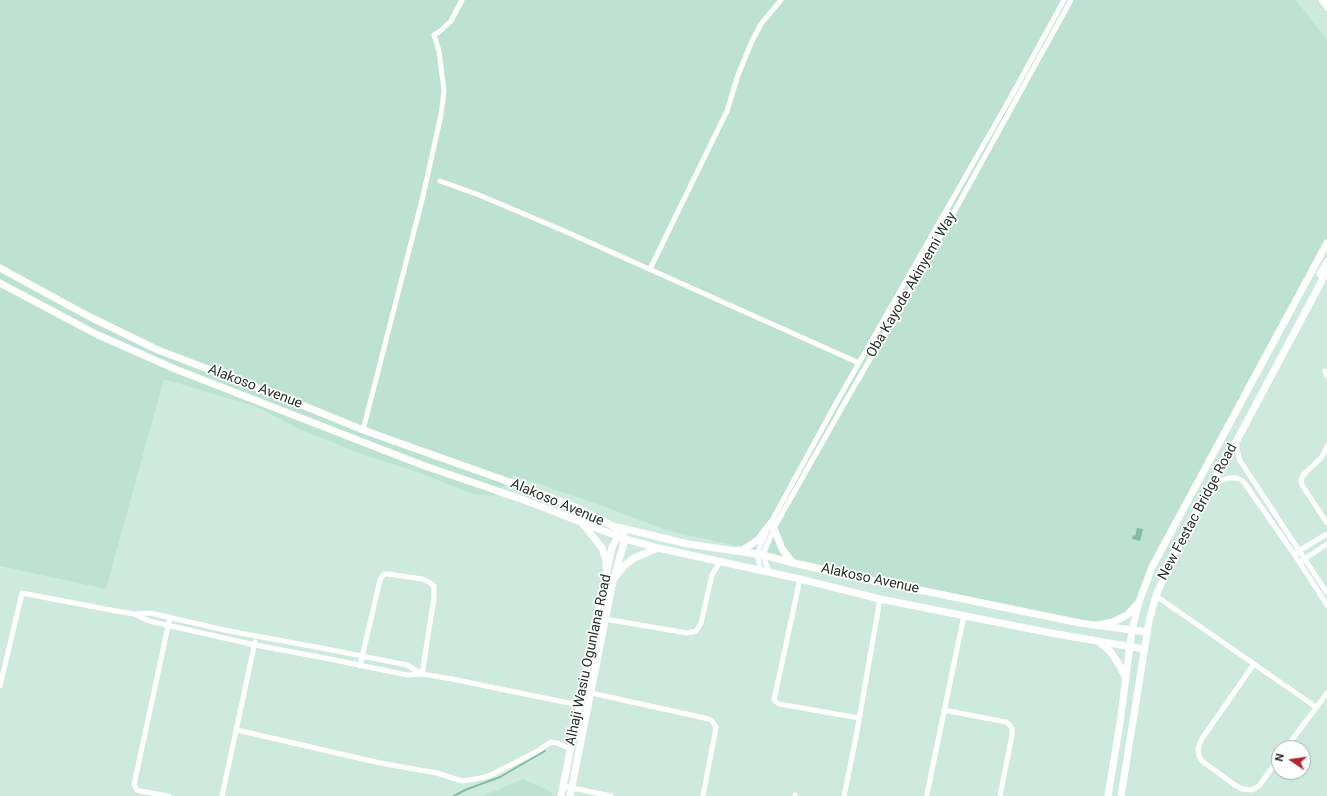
<!DOCTYPE html>
<style>
body{margin:0}
#map{position:relative;width:1327px;height:796px;overflow:hidden;background:#ceeade;font-family:Roboto,sans-serif}
canvas{display:block}
.north{position:absolute;left:1271px;top:740px;width:40px;height:40px;box-sizing:border-box;background:#fff;border:1px solid #a8adab;border-radius:50%;rotate:283deg;font-size:11px;font-weight:700;line-height:16px;text-align:center;color:#26312c}
.north::after{content:'';display:block;margin:auto;width:14px;height:18px;background:#b52429;clip-path:polygon(50% 0,100% 100%,50% 72%,0 100%)}
</style>
<div id="map">
<canvas width="1327" height="796"></canvas>
<div class="north">N</div>
</div>
<script>
const g = document.querySelector('canvas').getContext('2d');
g.lineJoin = 'round';
function paint(path, color) { g.fillStyle = color; g.fill(path, 'evenodd'); }
const shape = rows => new Path2D(rows.map(r => 'M' + r).join(''));
function strokePath(path, color, width, dash) { g.strokeStyle = color; g.lineWidth = width; g.lineCap = dash ? 'butt' : 'round'; g.setLineDash(dash || []); g.stroke(path); }
function drawText(font, color, halo, rows, align = 'center') {
  g.font = font + ' Roboto,sans-serif'; g.lineWidth = 3.5; g.setLineDash([]); g.textBaseline = 'middle'; g.strokeStyle = halo; g.fillStyle = color; for (const [text, x, y, turn = 0] of rows) {
    g.save(); g.translate(x, y); g.rotate((+turn || 0) * Math.PI / 180); g.textAlign = isNaN(turn) ? turn : align; if (halo) g.strokeText(text, 0, 0); g.fillText(text, 0, 0); g.restore();
  }
}
paint(shape([
 [0,0,1296,0,1327,40,1327,245,1183,502,1135,612,1107,628,949,596,828,566,669,531,600,505,513,475,494,496,473,494,412,470,364,455,299,429,257,407,164,379,106,589,0,566],
 [523,779,550,791,554,796,483,796]
]), '#bde2d2');
paint(shape([
 [1137,528,1143,529,1140,541,1132,539,1133,535,1135,536]
]), '#86bba5');
strokePath(shape([
 [454,796,465,790,500,777,545,751]
]), '#86bba5', 2);
strokePath(shape([
 [440,181,479,195,562,230,859,363],
 [650,269,727,111,738,75,752,41,761,24,781,0],
 [1325,371,1327,376],
 [363,430,423,196,441,115,444,91,439,51,434,35,439,32,451,21,462,0],
 [1236,442,1239,459,1327,593],
 [1327,446,1322,457,1303,475,1301,480,1302,485,1327,523],
 [1211,485,1228,478,1237,478,1243,481,1294,554,1327,605],
 [769,526,835,405,1012,95,1064,0],
 [1297,552,1327,534],
 [1303,560,1327,544],
 [761,571,757,554,766,533],
 [769,572,763,555,774,528,844,404,926,263,1071,0],
 [800,579,774,700,779,704,859,718],
 [1156,596,1316,707],
 [134,614,149,621,255,645,330,659,407,675,422,674,452,679,588,707],
 [605,619,687,633,696,631,701,623,712,575,720,562],
 [1254,664,1201,740,1198,749,1199,756,1202,761,1235,785,1242,789,1252,790,1259,786,1279,758],
 [360,666,380,580,384,574,388,574,422,579,429,582,434,586,434,598,422,674],
 [0,686,22,593,116,611,134,614,150,613,229,631,332,650,407,665,422,674],
 [591,693,709,719,712,721,716,727,715,733,703,796],
 [944,710,1006,722,1009,724,1012,728,1012,735,1000,796],
 [237,730,380,763,437,773,462,781,481,778,491,775,536,752,551,742,557,743,571,749],
 [1286,748,1327,693],
 [563,786,611,796],
 [927,794,964,615],
 [169,796,140,791,137,790,134,785,170,617],
 [222,796,255,642],
 [795,796,795,795],
 [844,796,856,737,880,599]
]), '#fff', 5);
strokePath(shape([
 [0,268,90,317,158,350,302,405,363,430,529,489,580,509,613,526,688,544,763,555,793,563,866,579,1080,623,1147,632],
 [0,283,96,334,175,369,422,465,524,500,625,539,658,548,800,579,880,599,1051,633,1144,649],
 [582,523,602,548,606,560,606,567],
 [774,528,782,549,793,563],
 [738,550,743,550,758,540,771,523],
 [616,576,624,566,634,558,658,548],
 [561,796,610,556,612,547,618,537,616,533],
 [570,796,613,581,625,539,623,534]
]), '#fff', 7);
strokePath(shape([
 [1320,274,1327,262],
 [1097,625,1113,622,1127,615,1139,602],
 [1099,642,1110,651,1118,663,1126,678],
 [1108,796,1120,723,1132,630,1139,602,1152,567,1327,243],
 [1121,796,1149,621,1156,596,1172,557,1210,486,1236,442,1327,271]
]), '#fff', 7);
strokePath(shape([
 [1323,0,1327,6]
]), '#fff', 8);
drawText('14px', '#26312c', '#fff', [
 ["Oba Kayode Akinyemi Way",912,285,-60],
 ["Alakoso Avenue",255,387,21],
 ["Alakoso Avenue",557,503,23],
 ["New Festac Bridge Road",1198,512,-62],
 ["Alakoso Avenue",870,579,12],
 ["Alhaji Wasiu Ogunlana Road",589,660,-78]
]);
</script>
